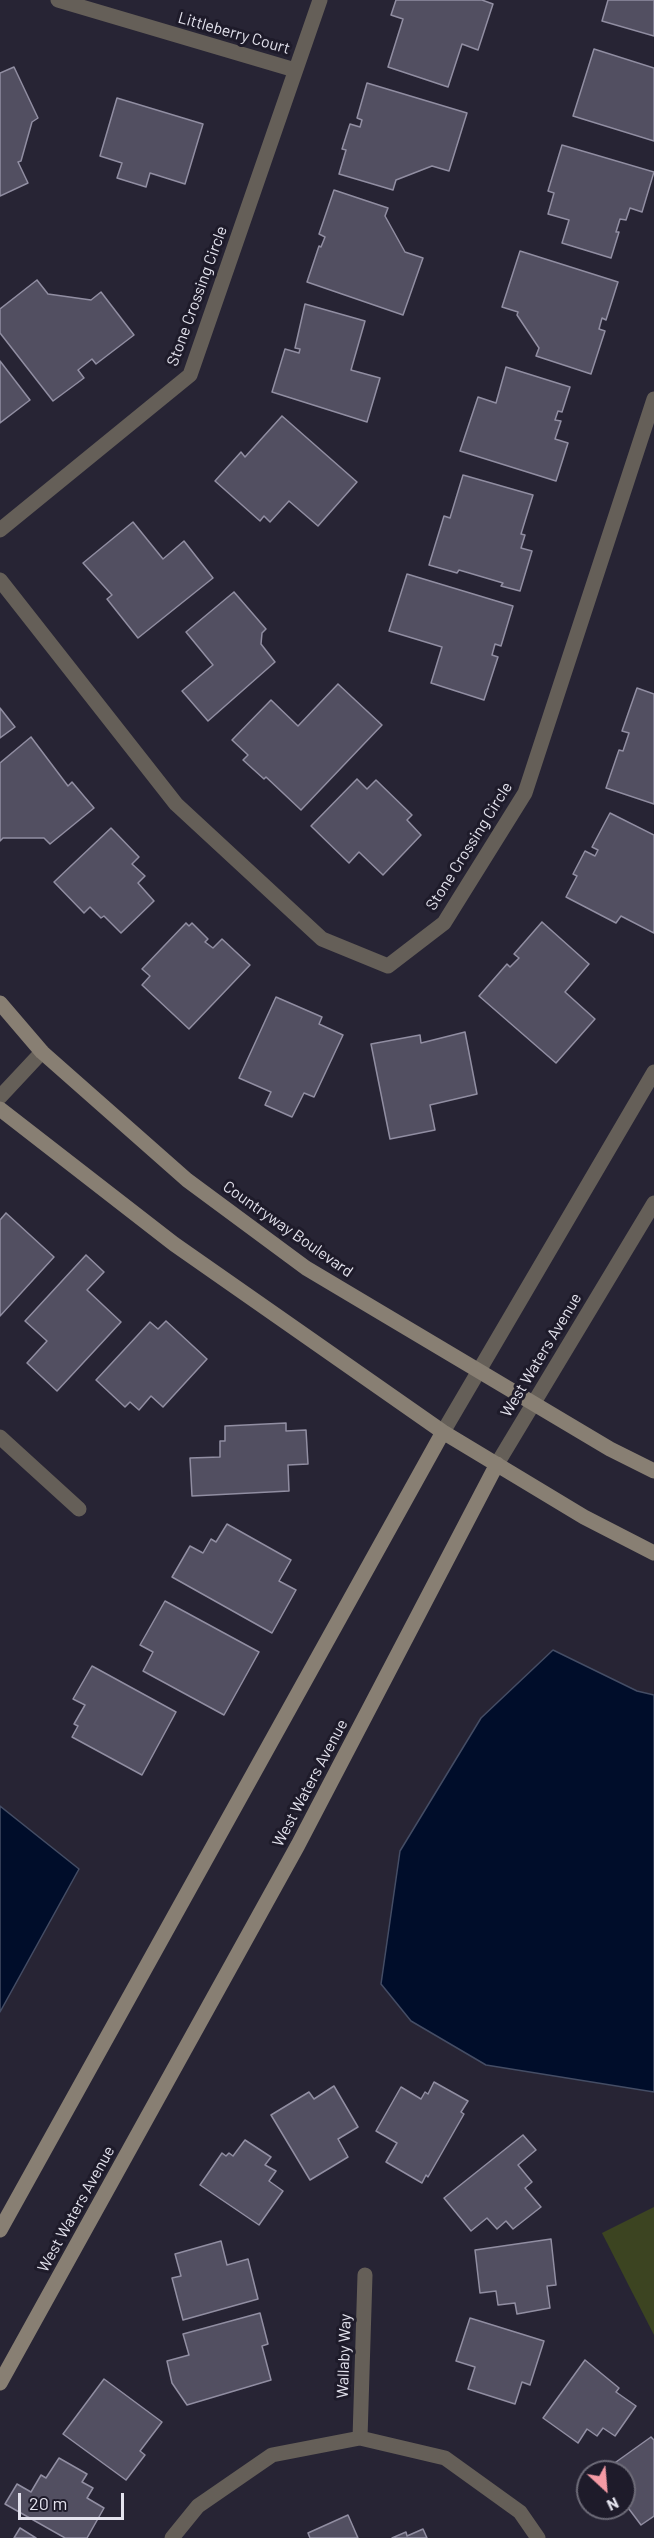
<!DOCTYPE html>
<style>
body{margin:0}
#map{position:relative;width:654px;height:2538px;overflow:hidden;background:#272434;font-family:Barlow,sans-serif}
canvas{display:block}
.north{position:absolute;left:576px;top:2460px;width:60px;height:60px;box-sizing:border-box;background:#1e1b2a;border:2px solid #6d6b78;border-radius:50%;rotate:154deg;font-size:16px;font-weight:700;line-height:24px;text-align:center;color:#e4e3ee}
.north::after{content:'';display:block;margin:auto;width:21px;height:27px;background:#f49aa4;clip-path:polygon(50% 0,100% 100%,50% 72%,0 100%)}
.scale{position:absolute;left:18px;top:2493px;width:106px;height:27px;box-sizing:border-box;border:3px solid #e4e3ee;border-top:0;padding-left:8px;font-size:18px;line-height:21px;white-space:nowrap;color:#e4e3ee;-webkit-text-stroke:4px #1e1b2a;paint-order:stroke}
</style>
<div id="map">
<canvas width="654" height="2538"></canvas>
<div class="north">N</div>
<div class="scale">20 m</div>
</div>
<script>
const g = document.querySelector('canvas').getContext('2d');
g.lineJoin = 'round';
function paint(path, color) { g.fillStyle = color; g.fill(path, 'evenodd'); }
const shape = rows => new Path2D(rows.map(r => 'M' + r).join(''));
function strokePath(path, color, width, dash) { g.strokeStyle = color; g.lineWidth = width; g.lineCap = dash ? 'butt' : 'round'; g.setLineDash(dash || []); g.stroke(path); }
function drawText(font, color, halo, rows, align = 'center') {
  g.font = font + ' Barlow,sans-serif'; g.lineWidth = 6; g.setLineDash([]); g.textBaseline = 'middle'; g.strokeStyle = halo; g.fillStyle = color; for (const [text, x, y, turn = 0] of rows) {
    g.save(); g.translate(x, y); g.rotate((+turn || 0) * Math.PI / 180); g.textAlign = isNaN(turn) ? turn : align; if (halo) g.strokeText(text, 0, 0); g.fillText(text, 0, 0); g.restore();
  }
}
paint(shape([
 [654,2207,654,2335,602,2233]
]), '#3c4421');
const water = shape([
 [553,1650,637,1691,654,1695,654,2092,486,2065,411,2021,381,1984,400,1851,481,1718,553,1650],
 [0,1806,79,1869,0,2012,0,1806]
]);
paint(water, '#000d2a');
strokePath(water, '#444d65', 1.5);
const building = shape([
 [396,0,482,0,493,4,478,50,462,44,448,87,388,67,403,19,391,15,396,0],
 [608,0,654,0,654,36,602,21,608,0],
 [594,49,654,68,654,141,573,116,594,49],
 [14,67,38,118,32,122,21,161,18,162,28,183,0,196,0,73,14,67],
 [367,83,467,113,449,171,432,166,396,180,393,190,339,174,346,150,342,149,350,124,360,127,362,120,357,118,367,83],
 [117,98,203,124,185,184,150,173,146,187,117,178,122,163,100,156,117,98],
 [562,145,654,172,642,212,630,208,626,220,620,219,616,232,619,232,611,258,562,243,569,220,548,214,554,193,548,191,562,145],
 [334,190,388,208,385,216,405,252,423,258,403,315,307,282,319,246,321,247,325,237,319,234,334,190],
 [520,251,618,282,606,320,602,318,599,329,605,331,591,374,536,356,539,348,517,315,518,312,502,307,520,251],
 [37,280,48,294,91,300,101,292,134,335,96,364,92,359,78,370,84,378,53,401,0,333,0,309,37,280],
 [305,304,365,321,351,370,380,378,367,422,272,392,285,349,299,353,300,349,295,348,305,304],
 [0,361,30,400,0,423,0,361],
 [506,367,570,387,562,412,558,411,555,420,561,421,555,439,568,443,556,481,460,451,478,397,496,403,506,367],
 [282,416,357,482,318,526,289,501,270,522,264,516,260,521,215,481,241,452,245,457,282,416],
 [463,475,533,495,521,534,525,535,521,548,532,551,520,591,501,586,503,583,459,570,457,573,429,565,444,516,450,518,463,475],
 [133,522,163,559,184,541,213,578,138,638,107,599,112,595,83,563,133,522],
 [407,574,513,606,501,646,495,644,492,655,498,657,484,700,431,683,442,647,389,631,407,574],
 [234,592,266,629,262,633,261,644,275,662,208,721,182,691,213,665,186,632,234,592],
 [338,684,382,725,301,810,266,777,264,779,243,760,248,755,232,740,271,700,298,726,338,684],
 [637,688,654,694,654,804,606,788,619,750,623,751,629,733,622,731,637,688],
 [0,708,15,727,0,738,0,708],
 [31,737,68,786,72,782,94,808,50,844,44,838,3,838,0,841,0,763,31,737],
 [357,779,367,789,376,780,412,815,407,820,421,835,383,875,359,852,349,863,311,826,357,779],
 [610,813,654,835,654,933,621,916,616,923,566,897,577,876,573,874,585,851,595,856,598,850,592,847,610,813],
 [111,828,139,857,132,864,145,876,138,883,154,901,121,933,104,916,101,918,90,907,84,913,54,882,111,828],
 [542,922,589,964,565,992,595,1019,556,1063,479,996,507,964,510,967,519,958,514,954,542,922],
 [186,923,189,926,192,923,208,939,205,942,213,948,222,939,250,965,189,1029,142,985,150,976,142,969,186,923],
 [276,997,322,1017,319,1024,343,1035,314,1097,304,1093,292,1117,265,1105,271,1092,239,1078,276,997],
 [465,1032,477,1094,430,1105,435,1130,390,1139,371,1044,420,1035,421,1043,465,1032],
 [6,1213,54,1257,0,1316,0,1220,6,1213],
 [86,1255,104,1272,87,1290,121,1322,57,1391,27,1363,47,1341,25,1321,86,1255],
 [166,1321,207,1359,163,1407,151,1396,139,1410,130,1402,125,1407,96,1380,150,1322,158,1329,166,1321],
 [286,1423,286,1431,306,1430,308,1464,288,1465,289,1491,192,1496,190,1458,220,1457,220,1441,225,1441,225,1426,286,1423],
 [227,1524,291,1560,279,1581,296,1590,272,1633,172,1577,190,1546,203,1553,211,1539,216,1542,227,1524],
 [165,1601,259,1652,224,1715,143,1671,153,1652,140,1645,165,1601],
 [92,1666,176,1712,142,1775,72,1737,78,1726,74,1724,85,1705,73,1699,92,1666],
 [434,2082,468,2101,461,2112,464,2114,428,2177,426,2175,422,2183,386,2162,397,2143,376,2131,401,2087,421,2099,425,2092,428,2094,434,2082],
 [334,2086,358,2127,338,2139,348,2157,310,2180,271,2115,309,2092,314,2099,334,2086],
 [523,2135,536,2150,518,2165,532,2182,525,2188,541,2207,513,2229,506,2221,497,2229,487,2218,471,2231,444,2198,523,2135],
 [245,2140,271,2157,265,2165,276,2171,269,2181,283,2191,259,2225,200,2185,222,2153,226,2156,229,2153,233,2156,245,2140],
 [551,2239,556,2285,547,2286,550,2308,517,2314,515,2303,498,2305,496,2291,480,2293,475,2250,551,2239],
 [221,2241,227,2265,248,2259,258,2299,183,2320,172,2278,181,2276,175,2254,221,2241],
 [260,2313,268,2344,262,2346,271,2380,187,2405,172,2383,167,2361,189,2355,183,2334,260,2313],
 [470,2318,544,2341,530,2385,522,2382,515,2404,468,2389,475,2367,456,2361,470,2318],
 [585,2360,619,2388,616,2392,636,2406,615,2436,603,2428,597,2436,587,2429,578,2443,543,2418,585,2360],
 [104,2379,162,2422,140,2451,145,2455,126,2480,63,2434,104,2379],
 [651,2437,654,2440,654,2516,641,2525,626,2505,624,2507,624,2472,602,2472,651,2437],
 [59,2458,87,2474,82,2482,93,2488,87,2498,104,2508,87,2538,65,2538,5,2504,17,2484,31,2492,41,2475,46,2478,59,2458],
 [605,2508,622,2508,611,2516,605,2508],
 [348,2515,358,2538,310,2538,308,2533,348,2515],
 [20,2528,36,2538,14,2538,20,2528],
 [423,2529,427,2538,392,2538,406,2532,407,2536,423,2529]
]);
paint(building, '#524f61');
strokePath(building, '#918ea2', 1.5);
strokePath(shape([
 [58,0,295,70],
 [0,530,190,375,320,0],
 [0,580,176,804,322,939,388,966,444,923,525,793,654,399],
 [0,1097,42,1052],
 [443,1432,654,1072],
 [0,1437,79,1509],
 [497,1464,654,1203],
 [360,2438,365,2275],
 [172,2538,198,2506,272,2455,360,2438,445,2458,520,2512,538,2538]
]), '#655f58', 15);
strokePath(shape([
 [0,1003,42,1052,187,1180,306,1268,610,1449,654,1471],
 [0,1109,174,1244,443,1432,584,1517,654,1553],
 [0,2230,443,1432],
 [0,2383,298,1845,497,1464]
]), '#887f73', 15);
drawText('16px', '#e4e3ee', '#1e1b2a', [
 ["Littleberry Court",234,33,16],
 ["Stone Crossing Circle",197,296,-70],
 ["Stone Crossing Circle",469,846,-58],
 ["Countryway Boulevard",288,1229,35],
 ["West Waters Avenue",541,1355,-59],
 ["West Waters Avenue",310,1783,-62],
 ["West Waters Avenue",76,2209,-61],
 ["Wallaby Way",344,2356,-88]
]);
</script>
